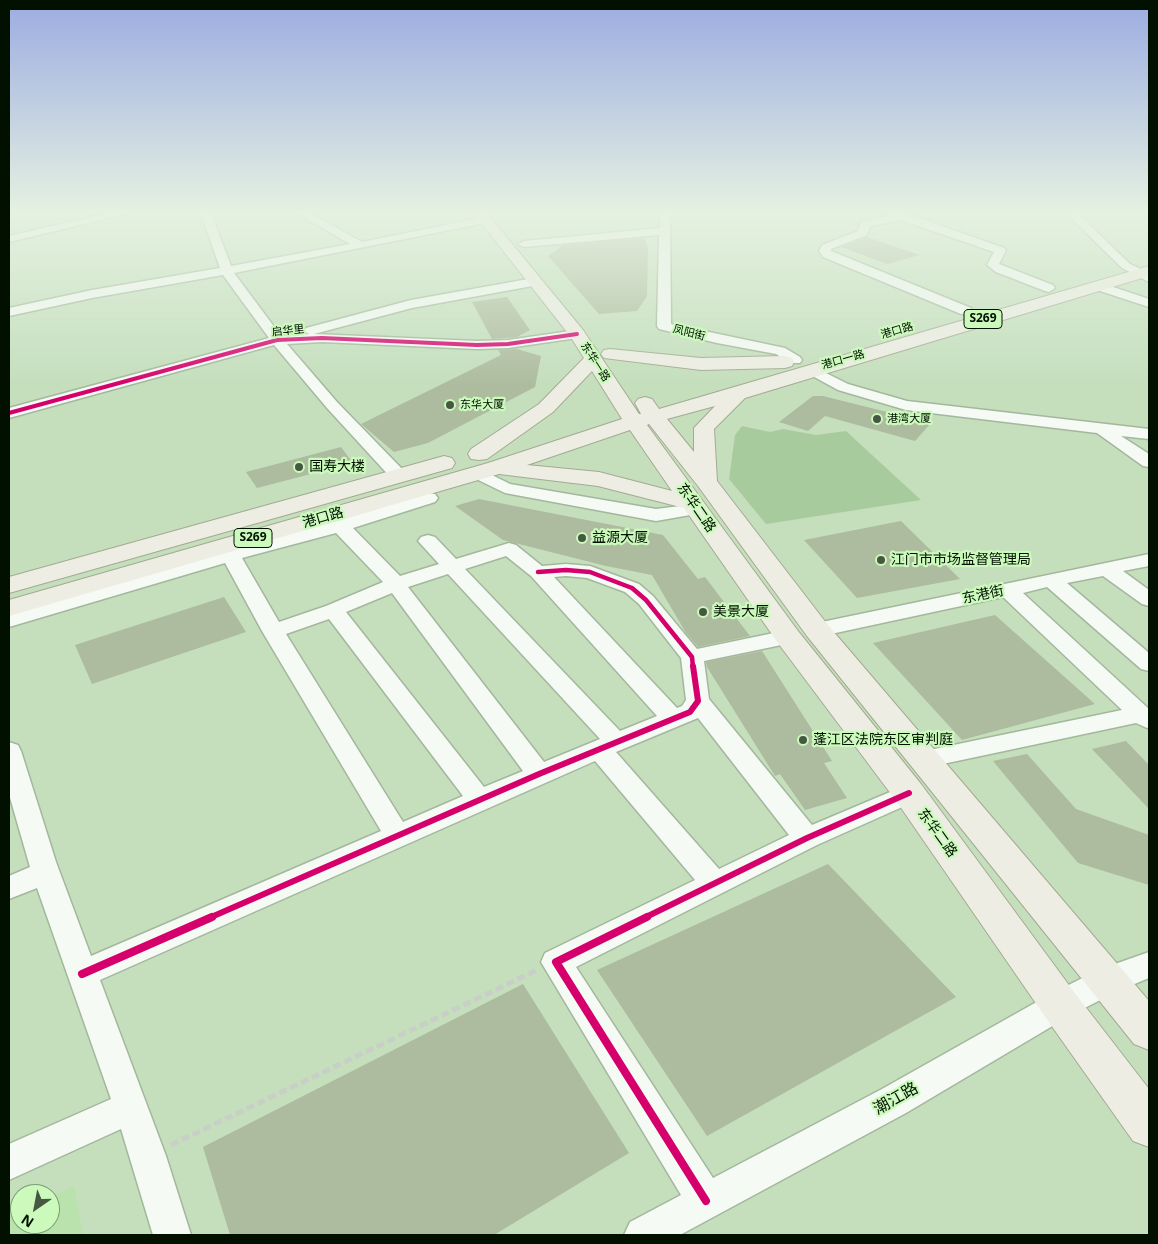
<!DOCTYPE html>
<meta charset="utf-8">
<style>
body{margin:0}
#map{position:relative;width:1158px;height:1244px;overflow:hidden;background:#c5dfbd;font-family:"Noto Sans",sans-serif}
canvas{display:block}
.frame{position:absolute;inset:0;border:10px solid #021000;pointer-events:none}
.north{position:absolute;left:10px;top:1184px;width:50px;height:50px;box-sizing:border-box;background:#cbfabc;border:1px solid #7b9c71;border-radius:50%;rotate:213deg;font-size:14px;font-weight:700;line-height:20px;text-align:center;color:#021000}
.north::after{content:'';display:block;margin:auto;width:18px;height:22px;background:#465842;clip-path:polygon(50% 0,100% 100%,50% 72%,0 100%)}
</style>
<div id="map">
<canvas width="1158" height="1244"></canvas>
<div class="frame"></div>
<div class="north">N</div>
</div>
<script>
const g = document.querySelector('canvas').getContext('2d');
g.lineJoin = 'round';
function paint(path, color) { g.fillStyle = color; g.fill(path, 'evenodd'); }
const shape = rows => new Path2D(rows.map(r => 'M' + r).join(''));
function strokePath(path, color, width, dash) { g.strokeStyle = color; g.lineWidth = width; g.lineCap = dash ? 'butt' : 'round'; g.setLineDash(dash || []); g.stroke(path); }
function drawText(font, color, halo, rows, align = 'center') {
  g.font = font + ' "Noto Sans","Noto Sans SC",sans-serif'; g.lineWidth = 4.5; g.setLineDash([]); g.textBaseline = 'middle'; g.strokeStyle = halo; g.fillStyle = color; for (const [text, x, y, turn = 0] of rows) {
    g.save(); g.translate(x, y); g.rotate((+turn || 0) * Math.PI / 180); g.textAlign = isNaN(turn) ? turn : align; if (halo) g.strokeText(text, 0, 0); g.fillText(text, 0, 0); g.restore();
  }
}
paint(shape([
 [74,1186,83,1235,9,1235,9,1218,20,1213,20,1224,50,1224,50,1198]
]), '#bae2ad');
paint(shape([
 [742,426,770,432,783,429,816,435,846,431,921,500,766,524,729,479,735,435]
]), '#a8cb9d');
paint(shape([
 [867,237,920,255,887,264,841,247],
 [644,238,648,247,647,296,637,311,599,314,548,256,563,245],
 [507,297,530,330,517,337,492,339,472,302],
 [517,349,541,356,535,387,428,443,394,452,361,424,501,355,498,350],
 [813,396,823,396,931,423,915,441,825,416,808,431,779,422],
 [341,447,353,463,257,488,246,472],
 [479,499,663,535,698,579,705,577,750,636,698,647,686,633,652,575,606,566,503,540,455,506],
 [901,521,960,579,857,598,804,540],
 [224,597,246,632,92,684,75,645],
 [995,615,1095,704,962,740,873,643],
 [762,651,832,761,824,763,847,798,805,810,780,774,775,776,707,667,706,662],
 [1126,741,1149,765,1149,809,1092,749],
 [1027,754,1076,809,1149,835,1149,885,1078,863,993,761],
 [828,864,956,997,707,1136,597,970],
 [523,984,629,1153,494,1235,230,1235,203,1147]
]), '#adbb9e');
const minor = shape([
 [117,211,138,211,9,242,9,236,117,211],
 [200,211,210,211,231,266,350,244,293,211,306,211,362,242,485,217,490,220,485,223,234,273,281,336,309,334,304,331,306,328,411,300,534,278,538,279,540,282,538,285,412,308,314,334,477,341,508,340,577,330,584,334,577,338,508,348,477,349,322,342,287,344,337,402,405,472,408,476,405,480,399,481,393,480,327,408,274,345,9,418,9,408,269,338,223,275,92,298,9,316,9,308,92,290,220,268,200,211],
 [660,211,670,211,671,324,785,348,800,357,802,360,800,363,790,363,776,354,717,343,659,329,657,326,659,235,524,247,518,244,524,241,660,228,660,211],
 [887,211,908,214,1004,248,1006,250,999,264,1053,285,1055,288,1049,292,1045,291,996,272,987,265,994,252,901,220,870,226,867,235,831,249,831,251,971,308,972,311,971,314,961,314,823,257,819,251,822,245,858,231,861,222,889,216,886,213,887,211],
 [1064,211,1075,211,1130,264,1149,273,1149,282,1122,268,1064,211],
 [1098,282,1149,299,1149,307,1094,289,1092,286,1098,282],
 [812,366,848,384,907,401,1149,429,1149,439,1121,436,1149,454,1149,467,1143,466,1097,433,906,410,838,390,807,373,805,370,807,367,812,366],
 [478,468,510,484,656,509,696,504,702,505,705,509,702,513,696,514,656,521,505,493,472,477,469,473,472,469,478,468],
 [429,493,435,494,438,498,435,502,353,528,400,576,439,564,418,541,421,537,428,535,435,537,456,559,509,543,516,545,542,566,566,564,590,566,639,584,653,596,697,649,788,630,796,632,799,637,796,642,704,661,709,699,812,825,909,784,918,786,922,793,918,800,817,845,576,967,713,1178,882,1089,1049,995,1098,970,1149,952,1149,978,1120,990,1071,1015,906,1113,680,1235,624,1235,630,1222,681,1195,541,962,545,953,695,880,595,761,100,980,166,1156,191,1235,153,1235,121,1129,9,1180,9,1144,111,1099,37,888,9,899,9,876,30,867,9,794,9,742,18,745,21,751,56,862,91,956,381,831,262,631,225,563,9,627,9,614,220,552,216,546,219,542,226,540,233,542,237,548,333,522,429,493],
 [336,533,383,582,326,606,279,622,242,558,336,533],
 [506,556,531,576,657,716,620,731,465,569,506,556],
 [448,574,600,739,544,762,408,587,448,574],
 [566,576,587,578,625,592,639,604,681,658,686,700,682,706,677,708,554,577,566,576],
 [392,593,523,771,484,787,346,612,392,593],
 [329,619,463,796,403,822,286,634,329,619],
 [698,718,789,835,719,869,616,752,698,718],
 [1149,554,1149,566,1123,571,1149,590,1149,606,1142,604,1103,576,1067,583,1149,653,1149,671,1141,669,1047,587,1023,593,1149,709,1149,727,1147,728,1136,723,924,768,915,765,912,759,915,753,1122,710,1003,597,817,637,809,635,806,630,809,625,817,623,1149,554]
]);
const major = shape([
 [472,211,485,211,583,330,639,414,641,414,635,403,638,399,645,397,652,399,659,409,1149,266,1149,276,745,398,714,429,717,481,827,624,1149,1001,1149,1050,1134,1044,807,636,698,486,649,424,647,425,798,631,921,784,1074,992,1149,1089,1149,1147,1133,1141,1046,1018,897,802,778,643,684,508,598,486,499,474,9,616,9,600,488,463,622,419,592,371,553,412,487,459,479,460,471,459,468,454,471,449,539,404,584,358,570,336,472,211],
 [715,406,694,428,694,452,667,419,715,406],
 [630,430,672,491,599,472,527,465,630,430],
 [610,349,701,358,785,356,792,358,794,362,792,366,785,368,701,370,604,358,601,354,604,350,610,349],
 [444,456,452,458,455,463,452,468,9,593,9,577,444,456]
]);
strokePath(minor, '#a3b79d', 3);
strokePath(major, '#a3aa91', 2);
strokePath(shape([
 [171,1145,537,970]
]), '#c8cfc6', 5, [8, 4]);
paint(minor, '#f6faf5');
paint(major, '#edede3');
strokePath(shape([
 [9,413,277,340,322,338,477,345,508,344,577,334]
]), '#d6006c', 4);
strokePath(shape([
 [538,572,566,570,590,572,632,588,646,600,692,657,693,667]
]), '#d6006c', 4.5);
strokePath(shape([
 [209,918,539,774,690,712,698,701,693,666],
 [644,918,807,838,909,793]
]), '#d6006c', 6);
strokePath(shape([
 [647,917,556,962,706,1201],
 [82,974,212,917]
]), '#d6006c', 8);
const sky = g.createLinearGradient(0, 0, 0, 386);
sky.addColorStop(0, '#9cace1');
sky.addColorStop(0.55, '#e5f1e1');
sky.addColorStop(1, '#e5f1e100');
g.fillStyle = sky;
g.fillRect(0, 0, 1158, 386);
for (const [x, y, r, color] of [
 [450,405,5,"#465842"],
 [877,419,5,"#465842"],
 [299,467,5,"#465842"],
 [582,538,5,"#465842"],
 [881,560,5,"#465842"],
 [703,612,5,"#465842"],
 [803,740,5,"#465842"]
]) { const dot = new Path2D(); dot.arc(x, y, r, 0, 2 * Math.PI); g.fillStyle = color; g.fill(dot); strokePath(dot, '#cbfabc', 2); }
drawText('11px', '#021000', '#cbfabc', [
 ["启华里",288,331,-6],
 ["港口路",897,331,-16],
 ["凤阳街",689,333,14],
 ["港口一路",843,360,-16],
 ["东华一路",595,362,57]
]);
drawText('11px', '#021000', '#cbfabc', [
 ["东华大厦",460,405],
 ["港湾大厦",887,419]
], 'left');
for (const [x, y, w] of [
 [983,319,38],
 [253,538,38]
]) { const box = new Path2D(); box.roundRect(x - w / 2, y - 9.5, w, 19, 4); g.fillStyle = '#cbfabc'; g.fill(box); strokePath(box, '#021000', 1); }
drawText('bold 12px', '#021000', null, [
 ["S269",983,319],
 ["S269",253,538]
]);
drawText('14px', '#021000', '#cbfabc', [
 ["国寿大楼",309,467],
 ["益源大厦",592,538],
 ["江门市市场监督管理局",891,560],
 ["美景大厦",713,612],
 ["蓬江区法院东区审判庭",813,740]
], 'left');
drawText('14px', '#021000', '#cbfabc', [
 ["东华二路",696,508,55],
 ["港口路",323,518,-16],
 ["东港街",983,595,-12],
 ["东华二路",937,833,54]
]);
drawText('16px', '#021000', '#cbfabc', [
 ["潮江路",896,1099,-29]
]);
</script>
